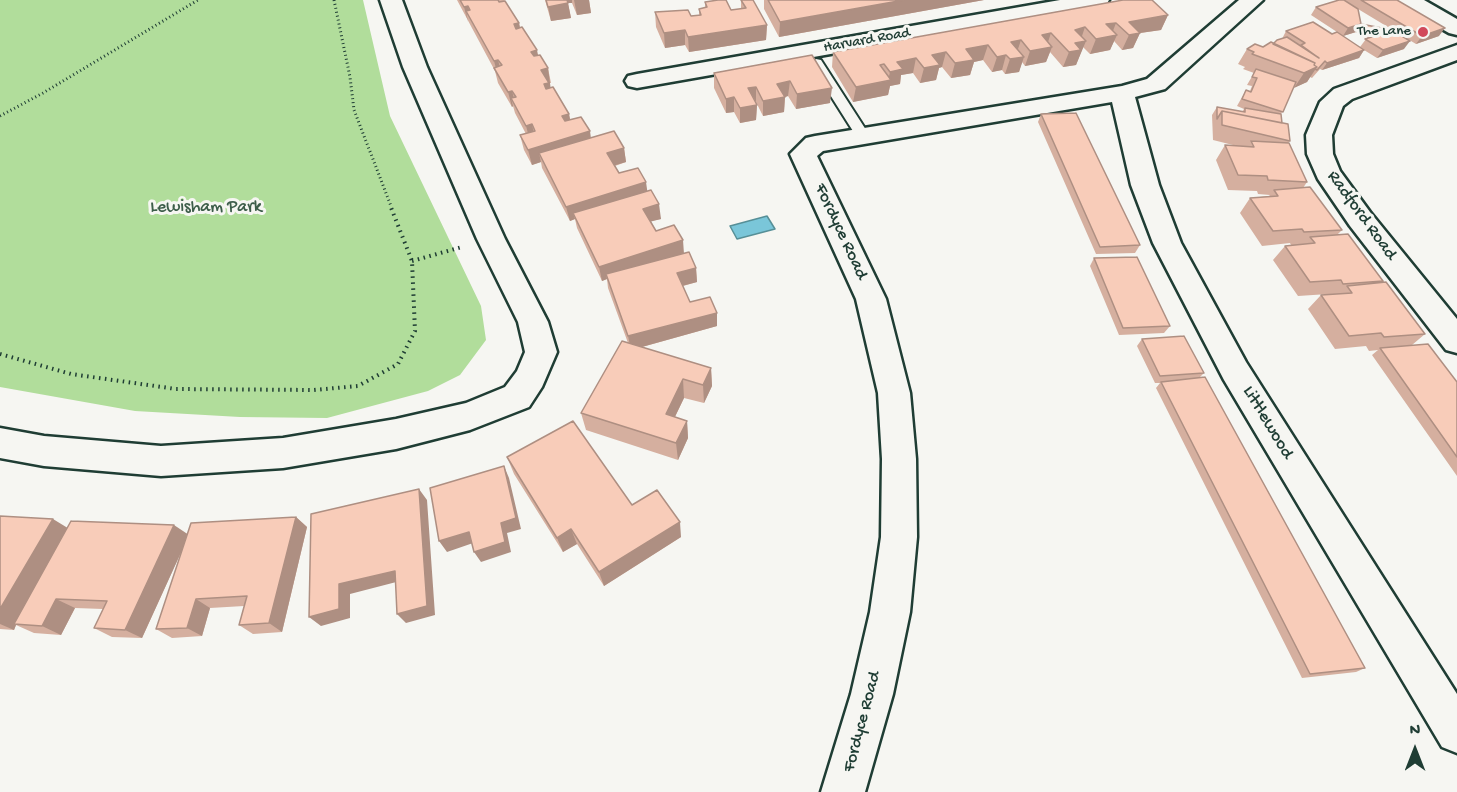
<!DOCTYPE html>
<style>
body{margin:0}
#map{position:relative;width:1457px;height:792px;overflow:hidden;background:#f6f6f2;font-family:"Gochi Hand",sans-serif}
canvas{display:block}
.north{position:absolute;left:1385px;top:720px;width:60px;height:60px;-webkit-text-stroke:4px #f6f6f2;paint-order:stroke;rotate:0deg;font-size:16px;font-weight:700;line-height:24px;text-align:center;color:#1f3d34}
.north::after{content:'';display:block;margin:auto;width:21px;height:27px;background:#1f3d34;clip-path:polygon(50% 0,100% 100%,50% 72%,0 100%)}
</style>
<div id="map">
<canvas width="1457" height="792"></canvas>
<div class="north">N</div>
</div>
<script>
const g = document.querySelector('canvas').getContext('2d');
g.lineJoin = 'round';
function paint(path, color) { g.fillStyle = color; g.fill(path, 'evenodd'); }
const shape = rows => new Path2D(rows.map(r => 'M' + r).join(''));
function strokePath(path, color, width, dash) { g.strokeStyle = color; g.lineWidth = width; g.lineCap = dash ? 'butt' : 'round'; g.setLineDash(dash || []); g.stroke(path); }
function drawText(font, color, halo, rows, align = 'center') {
  g.font = font + ' "Gochi Hand",sans-serif'; g.lineWidth = 6; g.setLineDash([]); g.textBaseline = 'middle'; g.strokeStyle = halo; g.fillStyle = color; for (const [text, x, y, turn = 0] of rows) {
    g.save(); g.translate(x, y); g.rotate((+turn || 0) * Math.PI / 180); g.textAlign = isNaN(turn) ? turn : align; if (halo) g.strokeText(text, 0, 0); g.fillText(text, 0, 0); g.restore();
  }
}
paint(shape([
 [0,0,363,0,390,116,481,306,486,340,460,375,428,391,327,418,240,417,135,411,0,387]
]), '#b1dd9b');
const water = shape([
 [767,216,775,229,737,239,730,226,767,216]
]);
paint(water, '#7ac6d9');
strokePath(water, '#568f97', 1.5);
const service = shape([
 [816,59,821,60,868,133,870,136,868,139,858,139,810,63,816,59]
]);
const minor = shape([
 [380,0,402,0,427,67,505,239,548,322,557,352,542,387,529,407,470,430,396,449,283,468,161,476,44,466,0,458,0,428,44,436,161,446,283,438,396,419,466,403,505,387,517,371,525,352,518,322,477,239,403,67,380,0],
 [1060,0,1109,0,1106,5,1098,7,637,88,628,86,625,81,628,76,637,74,1060,0],
 [1239,0,1263,0,1165,89,1135,97,1159,185,1181,243,1246,362,1457,694,1457,753,1442,747,1224,380,1153,243,1131,185,1112,102,823,151,817,156,886,299,910,393,916,459,917,537,910,612,893,694,865,792,821,792,851,694,870,612,881,537,882,459,878,393,856,299,790,154,806,138,815,136,1122,86,1147,79,1239,0],
 [1457,45,1457,60,1352,99,1343,106,1332,135,1333,154,1340,171,1370,212,1457,319,1457,353,1446,350,1350,226,1318,179,1307,154,1306,135,1320,102,1334,89,1457,45]
]);
const tertiary = shape([
 [1397,0,1424,0,1457,19,1457,35,1449,33,1400,5,1397,0]
]);
strokePath(service, '#1f3d34', 4);
strokePath(minor, '#1f3d34', 5);
strokePath(tertiary, '#1f3d34', 5);
strokePath(shape([
 [334,0,350,77,354,110,391,206],
 [0,116,43,93,198,0]
]), '#1f3d34', 3, [1, 3]);
strokePath(shape([
 [412,261,462,247],
 [0,354,71,374,176,389,314,390,358,386,398,364,415,331,412,261,390,205]
]), '#1f3d34', 4, [1.5, 4.5]);
paint(service, '#f6f6f2');
paint(minor, '#f6f6f2');
paint(tertiary, '#f6f6f2');
paint(shape([
 [457,0,505,0,504,1,519,23,520,28,538,55,548,68,551,83,549,83,550,88,569,114,570,120,591,138,624,148,626,162,615,166,619,173,647,191,661,219,651,221,656,231,684,254,696,268,697,282,683,286,690,302,717,326,642,347,711,368,712,386,704,403,684,398,675,417,687,421,688,438,678,460,586,430,581,413,628,343,608,288,607,279,602,281,577,228,575,219,570,221,542,168,541,162,532,165,524,150,520,135,526,134,515,113,513,106,512,107,498,83,495,71],
 [545,0,589,0,591,13,577,15,572,3,568,3,571,18,551,21],
 [741,0,767,25,766,40,689,52,685,45,665,48,656,27,655,12,691,16,699,15,699,9,705,8,705,2,731,10,741,9],
 [764,0,984,0,779,37,764,9],
 [1339,0,1397,0,1439,36,1416,44,1358,9,1356,32,1343,36,1360,47,1366,39,1356,32,1361,24,1404,49,1377,58,1364,50,1359,58,1322,70,1320,69,1312,78,1310,77,1307,82,1293,88,1281,114,1282,123,1290,141,1288,143,1307,182,1303,188,1342,230,1338,234,1383,281,1381,283,1425,334,1412,345,1457,382,1457,476,1372,355,1378,350,1369,351,1366,346,1335,349,1308,309,1321,295,1328,295,1328,294,1298,296,1273,260,1285,246,1291,245,1290,243,1262,246,1240,213,1250,198,1269,196,1270,195,1258,194,1257,191,1228,190,1216,160,1225,145,1237,146,1213,140,1212,115,1217,107,1242,112,1244,109,1237,106,1246,90,1250,91,1252,86,1247,85,1254,73,1243,69,1245,67,1238,64,1247,49,1263,47,1273,44,1282,39,1286,31,1332,34,1337,32,1311,15,1316,7],
 [1168,15,1161,30,1140,33,1133,48,1122,50,1114,41,1110,50,1090,54,1083,47,1076,65,1063,67,1050,52,1046,62,1025,66,1022,62,1019,72,1005,74,1002,70,992,72,983,60,974,62,970,75,951,78,942,67,939,68,936,80,920,83,913,73,901,75,900,84,890,86,888,95,853,102,832,67,833,52],
 [812,55,830,103,796,109,788,96,785,97,784,112,763,116,756,102,757,105,756,120,740,123,734,112,726,113,714,88,714,73],
 [1041,114,1140,245,1135,253,1096,254,1038,122],
 [1094,258,1170,326,1164,333,1119,335,1090,266],
 [1142,339,1204,373,1200,377,1365,668,1356,672,1302,678,1156,388,1160,383,1155,383,1137,346],
 [507,457,632,505,681,537,604,586,577,544,563,552,514,474],
 [0,516,67,528,187,534,296,517,307,527,282,632,253,634,239,625,244,606,210,608,202,636,172,638,156,629,182,550,142,638,112,637,94,628,103,609,75,608,61,635,34,633,16,625,14,630,0,629]
]), '#d5af9f');
paint(shape([
 [566,0,572,0,572,3,566,3],
 [574,0,589,0,591,13,577,15],
 [904,0,984,0,779,37,780,22],
 [568,3,571,18,551,21,548,7],
 [468,6,472,21,466,11,468,22,464,7],
 [1168,15,1161,30,1140,33,1133,48,1122,50,1129,35,1129,22],
 [519,23,522,38,514,24],
 [1116,23,1111,36,1117,35,1110,50,1090,54,1096,39,1106,24],
 [1361,24,1356,32,1343,36,1348,28],
 [767,25,766,40,689,52,688,37],
 [1085,27,1080,42,1086,41,1076,65,1063,67,1069,52,1075,30],
 [1445,28,1439,36,1416,44,1422,36],
 [685,30,685,45,665,48,664,33],
 [1051,33,1046,48,1052,47,1046,62,1025,66,1030,51,1042,35],
 [1021,40,1016,55,1011,42],
 [1410,41,1404,49,1377,58,1383,50],
 [988,45,983,60,974,62,970,75,951,78,955,63,966,49],
 [537,50,540,65,531,52],
 [1364,50,1359,58,1322,70,1327,63],
 [946,52,942,67,939,68,936,80,920,83,924,68,932,55],
 [1006,55,1002,70,992,72,997,57],
 [1024,57,1019,72,1005,74,1010,59],
 [916,58,913,73,901,75,900,84,890,86,888,95,853,102,856,87,888,81,890,72,897,62],
 [498,60,502,75,497,72,494,61],
 [1317,67,1307,82,1294,88,1304,73],
 [548,68,552,98,547,99,541,70],
 [790,81,788,96,785,97,784,112,763,116,763,101,777,84],
 [756,87,756,102,748,88],
 [832,88,830,103,796,109,797,94],
 [512,91,516,106,511,98,513,106,512,107,508,92],
 [734,97,734,112,726,113,726,99],
 [757,105,756,120,740,123,740,108],
 [569,114,572,129,566,131,562,116],
 [532,124,535,139,530,141,526,126],
 [590,131,592,146,539,153,541,162,532,165,528,150],
 [624,148,626,162,609,167,607,153],
 [646,182,648,196,573,213,575,219,570,221,566,207],
 [659,204,661,219,645,223,643,209],
 [683,240,684,254,606,274,607,279,602,281,599,267],
 [696,268,697,282,678,287,677,273],
 [717,313,717,326,631,350,628,336],
 [711,368,712,386,704,403,703,385],
 [683,379,684,398,668,431,666,414],
 [687,421,688,438,678,460,676,443],
 [504,466,509,478,521,529,507,533,511,552,481,562,474,552,501,523],
 [419,489,427,500,435,615,406,623,397,614],
 [296,517,307,527,282,632,269,623],
 [53,519,71,530,14,624,16,625,14,630,0,624,0,609],
 [680,522,681,537,604,586,599,572],
 [174,525,189,535,142,638,125,630],
 [571,529,577,544,563,552,557,538],
 [469,532,476,542,447,552,439,541],
 [395,571,404,580,350,594,350,618,321,626,309,617,339,584],
 [56,599,75,608,61,635,42,626],
 [196,599,210,608,202,636,187,628]
]), '#ae8f82');
const building = shape([
 [460,0,498,0,499,2,505,1,519,23,514,24,516,29,522,27,537,50,531,52,534,56,540,55,548,68,541,70,549,83,544,84,546,89,553,87,569,114,562,116,565,121,581,117,590,131,528,150,520,135,535,131,532,124,526,126,511,98,516,97,512,91,508,92,494,68,502,65,498,60,494,61,466,11,470,10,468,6,464,7,460,0],
 [546,0,567,0,568,3,548,7,546,0],
 [718,0,726,0,731,10,746,8,741,0,753,0,767,25,688,37,685,30,664,33,655,12,688,10,691,16,701,15,699,9,707,7,705,2,718,0],
 [768,0,904,0,780,22,768,0],
 [1123,0,1152,0,1168,15,1129,22,1140,33,1129,35,1116,23,1106,24,1117,35,1096,39,1085,27,1075,30,1086,41,1075,43,1081,50,1069,52,1051,33,1042,35,1052,47,1030,51,1021,40,1011,42,1024,57,1010,59,1006,55,997,57,988,45,966,49,974,60,955,63,946,52,932,55,940,65,924,68,916,58,897,62,903,69,890,72,884,64,880,65,891,80,856,87,833,52,1123,0],
 [1339,0,1344,0,1358,9,1361,24,1348,28,1316,7,1339,0],
 [1361,0,1397,0,1445,28,1422,36,1361,0],
 [1313,22,1332,34,1337,32,1364,50,1327,63,1325,61,1317,70,1315,69,1317,67,1314,65,1315,63,1273,44,1277,40,1287,37,1319,58,1301,45,1305,43,1286,31,1313,22],
 [1361,24,1392,30,1410,41,1383,50,1365,39,1378,35,1361,24],
 [1271,42,1315,63,1314,65,1317,67,1304,73,1252,54,1254,52,1247,49,1255,44,1263,47,1271,42],
 [812,55,832,88,797,94,790,81,777,84,785,97,763,101,756,87,748,88,757,105,740,108,734,97,726,99,714,73,812,55],
 [1256,69,1296,82,1283,112,1242,99,1246,90,1251,92,1257,78,1252,77,1256,69],
 [1217,107,1245,112,1245,108,1281,114,1282,123,1222,111,1217,119,1217,107],
 [1222,111,1288,124,1290,141,1222,125,1222,111],
 [1076,113,1140,245,1100,247,1041,114,1076,113],
 [614,131,624,148,607,153,619,173,638,168,646,182,566,207,539,153,614,131],
 [1251,141,1289,143,1307,182,1268,180,1267,176,1238,175,1225,145,1254,147,1251,141],
 [1310,187,1342,230,1304,232,1302,229,1273,231,1250,198,1278,196,1274,190,1310,187],
 [651,190,659,204,643,209,656,231,674,225,683,240,599,267,573,213,651,190],
 [1348,234,1383,281,1343,284,1341,280,1310,282,1285,246,1315,243,1310,237,1348,234],
 [689,252,696,268,677,273,690,302,710,297,717,313,628,336,606,274,689,252],
 [1137,257,1170,326,1123,328,1094,258,1137,257],
 [1386,282,1425,334,1384,337,1381,333,1349,336,1321,295,1352,293,1347,286,1386,282],
 [1184,336,1204,373,1160,376,1142,339,1184,336],
 [622,341,711,368,703,385,683,379,666,414,687,421,676,443,581,413,622,341],
 [1428,344,1457,382,1457,457,1380,348,1428,344],
 [1205,377,1365,668,1310,674,1161,382,1205,377],
 [573,421,632,505,657,490,680,522,599,572,571,529,557,538,507,457,573,421],
 [504,466,516,518,501,523,505,542,474,552,469,532,439,541,430,488,504,466],
 [419,489,427,606,397,614,395,571,339,584,339,609,309,617,311,514,419,489],
 [0,516,53,519,0,609,0,516],
 [296,517,269,623,239,625,247,596,196,599,187,628,156,629,191,523,296,517],
 [71,521,174,525,125,630,94,628,107,601,56,599,42,626,14,624,71,521]
]);
paint(building, '#f8ccb9');
strokePath(building, '#ae8f82', 1.5);
for (const [x, y, r, color] of [
 [1423,32,6,"#d1495b"]
]) { const dot = new Path2D(); dot.arc(x, y, r, 0, 2 * Math.PI); g.fillStyle = color; g.fill(dot); strokePath(dot, '#f6f6f2', 2); }
drawText('15px', '#1f3d34', '#f6f6f2', [
 ["The Lane",1411,32]
], 'right');
drawText('15px', '#1f3d34', '#f6f6f2', [
 ["Harvard Road",867,41,-10]
]);
drawText('18px', '#3c5d49', '#f6f6f2', [
 ["Lewisham Park",206,208]
]);
drawText('18px', '#1f3d34', '#f6f6f2', [
 ["Radford Road",1361,216,54],
 ["Fordyce Road",840,232,65],
 ["Littlewood",1267,423,59],
 ["Fordyce Road",863,722,-75]
]);
</script>
